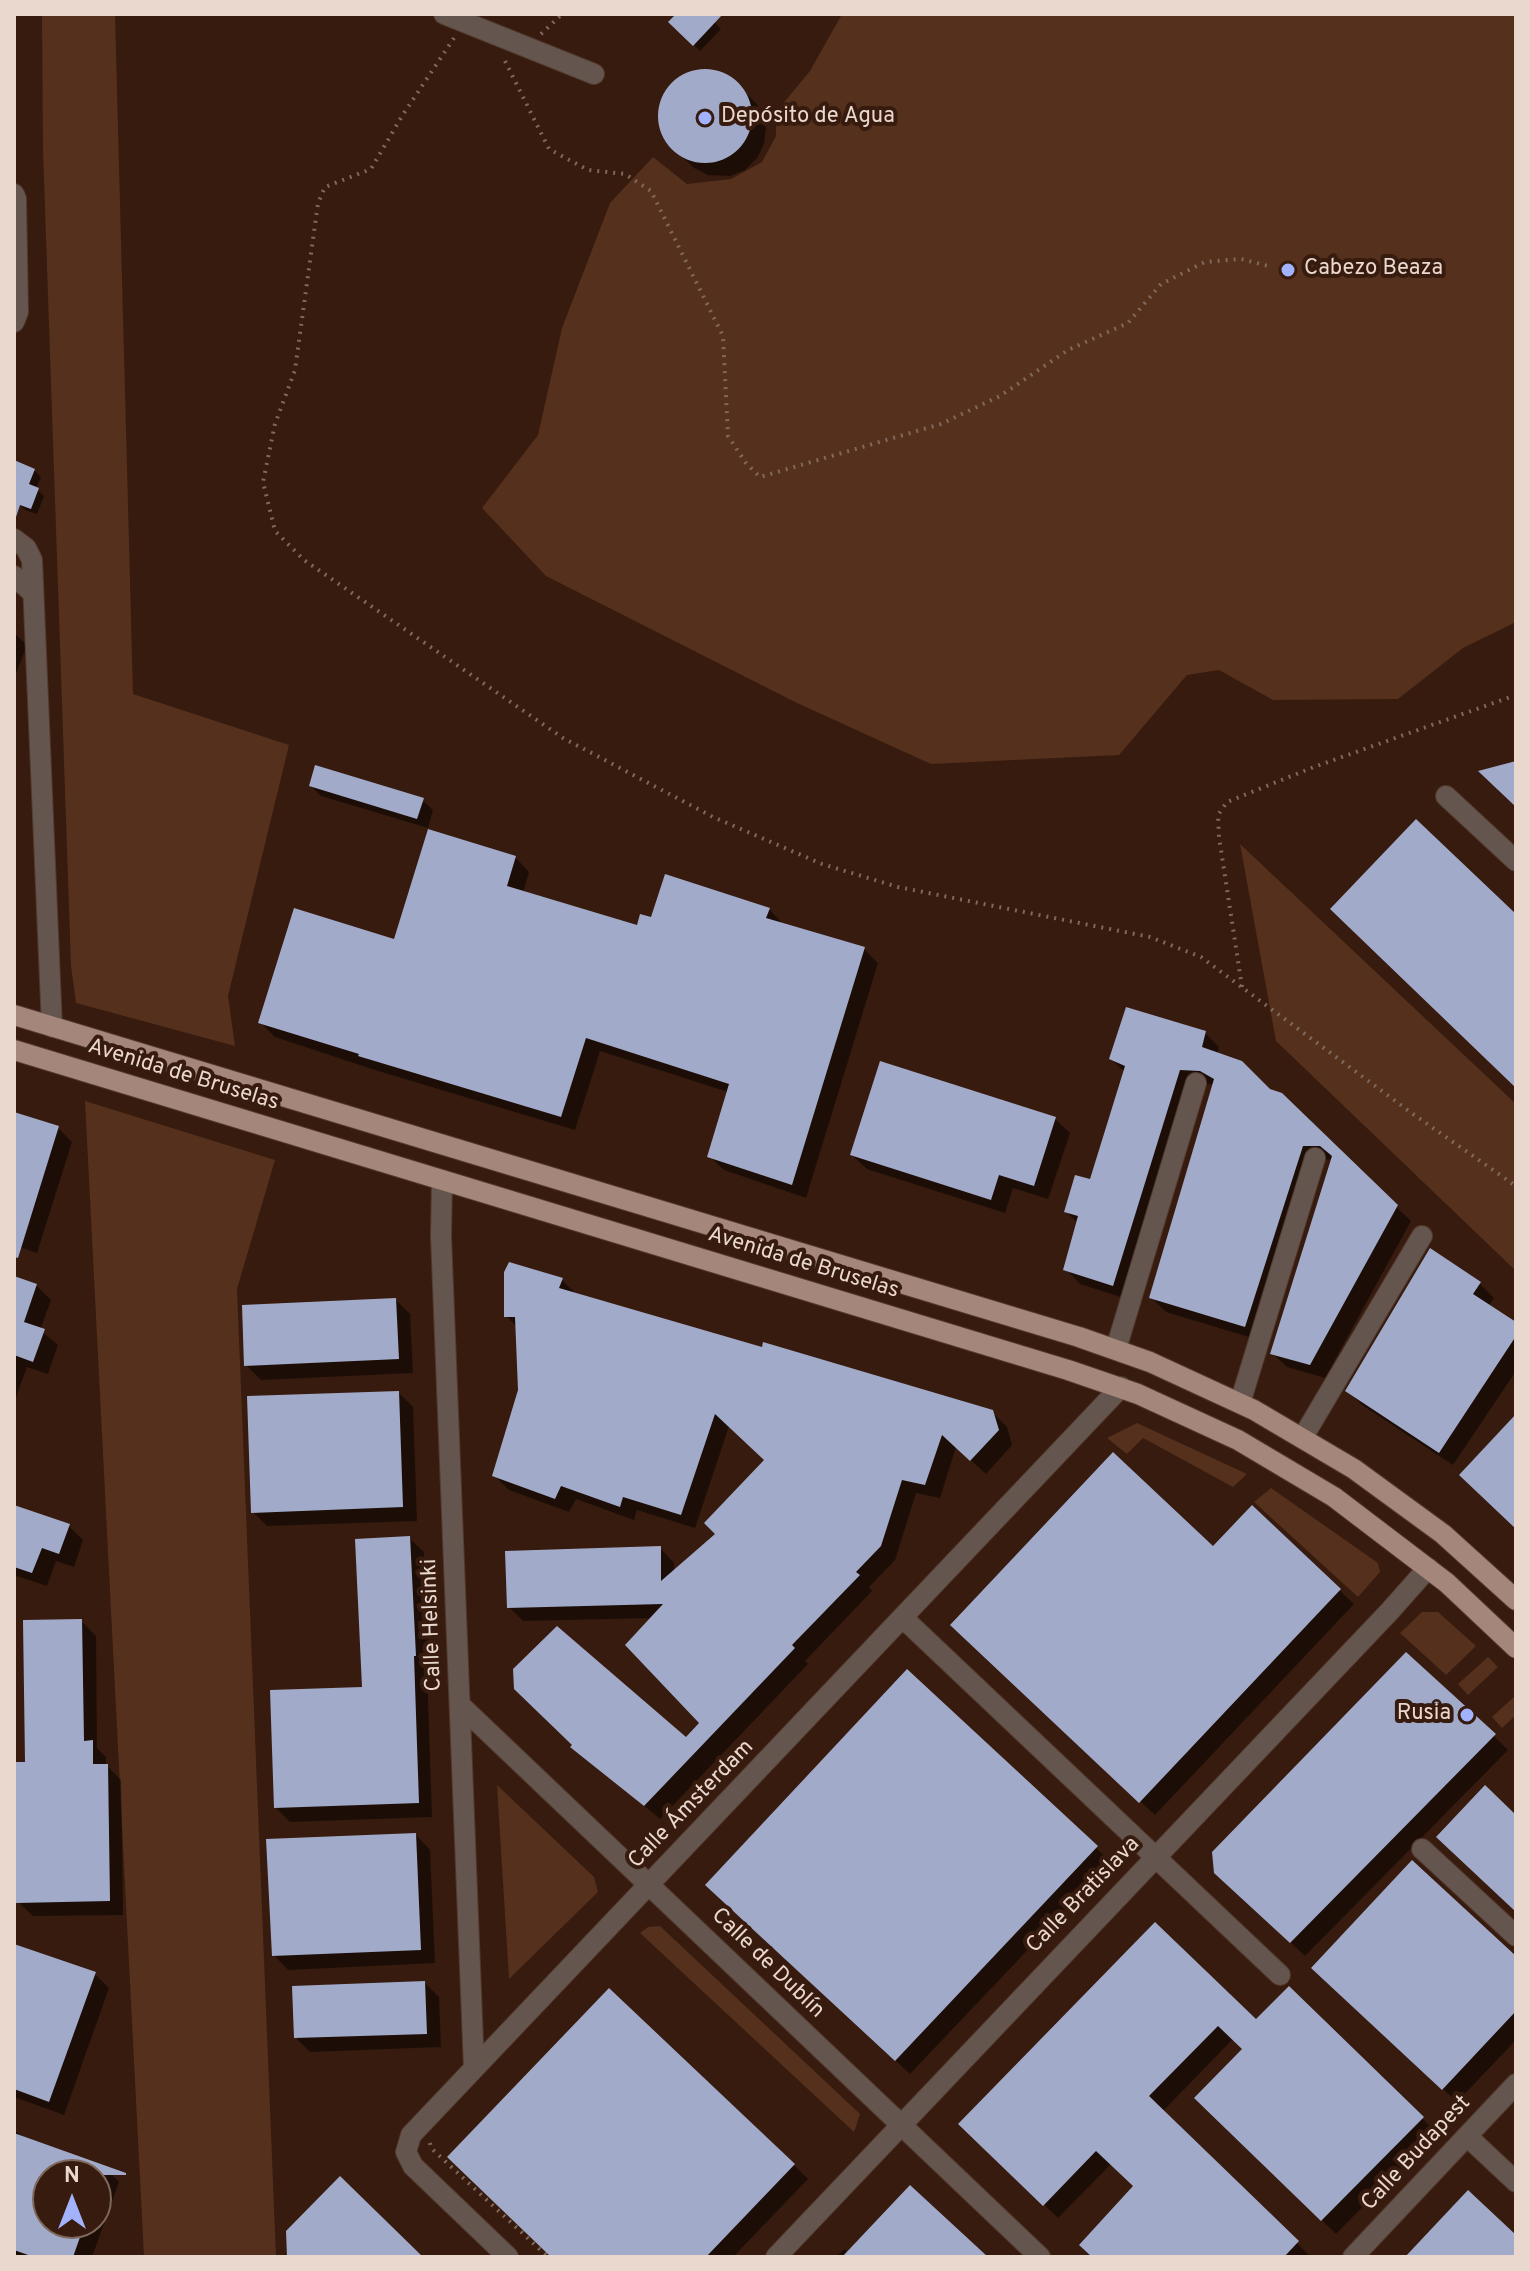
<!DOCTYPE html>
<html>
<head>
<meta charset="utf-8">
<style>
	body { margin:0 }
	#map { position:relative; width:1530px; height:2271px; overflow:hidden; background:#361b0e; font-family:Overpass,sans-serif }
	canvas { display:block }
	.frame { position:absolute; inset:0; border:16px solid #ead8cf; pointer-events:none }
	.north { position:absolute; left:32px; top:2159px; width:80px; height:80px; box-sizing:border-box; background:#361b0e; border:2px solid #7e675b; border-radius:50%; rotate:0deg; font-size:22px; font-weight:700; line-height:32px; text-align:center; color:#ead8cf }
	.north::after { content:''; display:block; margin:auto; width:28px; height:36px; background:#a3b2fd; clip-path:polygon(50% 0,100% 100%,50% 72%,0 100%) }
</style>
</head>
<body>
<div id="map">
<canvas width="1530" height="2271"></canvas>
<div class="frame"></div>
<div class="north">N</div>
</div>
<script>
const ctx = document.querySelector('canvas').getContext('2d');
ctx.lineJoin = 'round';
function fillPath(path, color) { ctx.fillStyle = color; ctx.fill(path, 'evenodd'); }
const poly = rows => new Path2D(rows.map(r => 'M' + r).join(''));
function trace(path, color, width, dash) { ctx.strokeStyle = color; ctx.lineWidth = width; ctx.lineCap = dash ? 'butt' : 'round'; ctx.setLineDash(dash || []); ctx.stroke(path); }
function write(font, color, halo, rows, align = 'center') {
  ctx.font = font + ' Overpass,sans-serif'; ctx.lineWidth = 8; ctx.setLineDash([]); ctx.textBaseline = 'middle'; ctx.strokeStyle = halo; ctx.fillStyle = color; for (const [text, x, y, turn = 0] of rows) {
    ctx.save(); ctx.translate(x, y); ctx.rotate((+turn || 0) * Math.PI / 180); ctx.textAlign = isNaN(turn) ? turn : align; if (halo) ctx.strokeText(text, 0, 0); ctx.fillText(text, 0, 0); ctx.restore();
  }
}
fillPath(poly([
	[42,14,115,14,133,694,289,745,228,996,235,1046,76,1003,71,966,43,150],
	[842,14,1516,14,1516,622,1463,648,1398,699,1273,700,1219,670,1187,675,1119,755,931,764,797,703,546,576,482,508,538,435,562,328,610,203,653,157,687,184,731,179,762,162,776,136,776,112,810,71],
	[1240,844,1516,1104,1516,1271,1276,1041],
	[85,1101,275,1160,237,1289,276,2257,144,2257],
	[1137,1423,1247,1474,1233,1487,1143,1438,1127,1454,1107,1438],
	[1271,1488,1378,1563,1380,1572,1358,1597,1254,1502],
	[1422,1612,1438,1612,1476,1646,1446,1675,1400,1633],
	[1488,1657,1498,1667,1468,1695,1458,1684],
	[1516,1695,1516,1715,1502,1728,1492,1717],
	[497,1785,594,1877,598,1892,509,1979],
	[660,1926,860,2114,854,2132,640,1933,648,1927]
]), '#55301d');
fillPath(poly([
	[679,14,706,14,721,29,700,51,671,22],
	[692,72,716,72,730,78,757,104,766,128,764,144,757,158,745,170,730,176,708,175,694,168,667,142,660,124,660,108,666,91,677,79],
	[14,462,34,470,41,477,36,489,44,496,37,514,25,510,18,503,22,495,14,493],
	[14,633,27,645,14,679],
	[311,786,422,800,433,810,428,828,321,796],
	[515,857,529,872,523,893,638,927,652,920,769,909,783,924,864,949,878,963,806,1198,724,1170,709,1156,728,1092,600,1051,575,1130,375,1070,275,1037,260,1022,395,942],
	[1205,1033,1219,1047,1217,1055,1269,1091,1281,1095,1411,1221,1325,1378,1287,1367,1272,1353,1333,1159,1317,1160,1259,1340,1166,1312,1151,1297,1215,1084,1194,1084,1127,1299,1080,1284,1066,1269,1078,1223,1066,1212,1091,1182,1125,1072,1111,1059],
	[14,1114,58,1128,72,1142,37,1253,14,1245],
	[1055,1119,1070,1133,1048,1199,1013,1188,1005,1213,867,1169,852,1155],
	[14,1278,36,1285,51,1300,40,1330,58,1345,48,1374,27,1367,14,1403],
	[562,1280,577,1295,992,1412,1007,1427,1012,1445,986,1474,956,1447,940,1498,916,1493,895,1560,869,1587,872,1591,805,1661,808,1664,660,1819,573,1747,686,1740,702,1723,653,1618,523,1621,509,1607,660,1548,674,1563,674,1572,718,1534,766,1461,729,1426,695,1528,637,1510,634,1520,576,1499,569,1512,509,1490,495,1476,520,1390,517,1327,506,1316],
	[1480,1284,1494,1298,1488,1307,1516,1325,1516,1371,1453,1465,1362,1405,1348,1391],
	[396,1300,410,1314,413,1373,261,1380,246,1365],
	[399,1393,413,1407,417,1521,267,1526,253,1512],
	[14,1507,69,1526,83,1540,74,1567,56,1561,47,1586,14,1575],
	[1252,1508,1354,1604,1155,1815,966,1639,1213,1549],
	[409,1538,424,1552,430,1670,427,1670,432,1817,290,1822,276,1808,364,1689],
	[81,1621,96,1636,97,1748,106,1757,106,1765,121,1780,123,1915,33,1916,18,1902,18,1895,14,1895,14,1764,27,1764],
	[907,1672,1111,1862,910,2074,721,1899],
	[1494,1736,1508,1750,1305,1956,1231,1887],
	[416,1835,430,1850,435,1963,288,1970,274,1955],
	[1155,1925,1256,2022,1289,1988,1436,2132,1336,2234,1197,2098,1244,2050,1233,2039,1162,2112,1311,2257,1093,2257,1136,2186,1112,2163,1058,2218,961,2124],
	[14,1946,95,1974,109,1988,64,2115,14,2097],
	[1516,1959,1516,2040,1457,2102,1328,1982],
	[425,1983,439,1997,441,2047,310,2052,296,2038],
	[14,2130,26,2139,105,2167,119,2182,92,2257,14,2257],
	[48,2175,96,2175,96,2223,48,2223],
	[794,2165,808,2179,733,2257,554,2257],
	[844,2249,849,2253,985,2257,836,2257]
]), '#0007');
fillPath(poly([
	[676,14,723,14,693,46,668,22],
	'658 116a47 47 0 1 1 94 0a47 47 0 1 1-94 0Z',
	[14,460,35,469,29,484,39,488,31,509,20,505,15,520],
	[1516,761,1516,807,1478,771],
	[315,765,424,798,417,819,309,786],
	[1416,819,1516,914,1516,1088,1330,909],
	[428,829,516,856,507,886,637,925,640,914,651,917,665,874,770,908,766,918,865,947,792,1185,707,1157,729,1084,586,1038,561,1117,358,1056,359,1054,258,1023,294,908,394,939],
	[1126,1007,1206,1031,1202,1047,1242,1061,1270,1089,1282,1093,1398,1205,1310,1365,1270,1354,1332,1156,1320,1146,1303,1146,1245,1327,1149,1298,1214,1079,1200,1071,1180,1070,1113,1286,1063,1270,1078,1216,1064,1212,1075,1175,1090,1179,1125,1066,1109,1059],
	[880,1061,1056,1117,1034,1186,999,1175,991,1200,850,1155],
	[14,1112,59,1126,18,1258,14,1257],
	[1430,1248,1481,1282,1473,1294,1516,1322,1516,1336,1439,1453,1345,1391],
	[509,1262,563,1278,559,1288,762,1347,763,1342,993,1410,999,1430,970,1461,942,1435,925,1485,902,1480,881,1546,856,1572,860,1575,792,1645,795,1648,644,1806,570,1747,572,1745,514,1689,513,1669,557,1626,686,1737,699,1723,625,1645,663,1604,507,1608,505,1551,661,1546,661,1581,715,1534,704,1523,764,1460,715,1414,681,1515,623,1497,620,1507,561,1486,555,1499,492,1476,518,1390,515,1317,504,1317,504,1272],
	[14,1276,37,1284,24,1322,45,1329,33,1362,14,1355],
	[396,1298,399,1359,244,1366,242,1305],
	[399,1391,403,1507,251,1513,247,1396],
	[1516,1414,1516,1529,1459,1475],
	[1113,1452,1213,1546,1252,1505,1341,1589,1139,1803,950,1625],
	[14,1505,70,1524,59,1554,42,1548,32,1573,14,1567],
	[410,1536,416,1656,414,1656,419,1803,274,1808,270,1690,362,1687,355,1539],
	[82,1619,84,1741,93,1740,93,1764,108,1764,110,1901,16,1903,16,1882,14,1882,14,1762,25,1762,23,1620],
	[1406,1652,1496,1734,1290,1943,1214,1873,1212,1852],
	[907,1669,1098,1846,895,2061,705,1885],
	[1485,1785,1516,1815,1516,1912,1436,1837],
	[416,1833,421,1950,272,1956,266,1839],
	[1412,1860,1516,1956,1516,2011,1442,2090,1311,1968],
	[1155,1922,1256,2019,1289,1986,1424,2117,1321,2221,1194,2098,1242,2049,1218,2026,1149,2096,1299,2241,1284,2257,1092,2257,1079,2245,1133,2186,1096,2151,1043,2206,958,2124],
	[14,1944,96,1972,49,2102,14,2089],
	[425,1981,427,2034,294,2038,292,1986],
	[609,1988,795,2164,706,2257,551,2257,447,2157],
	[14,2133,126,2173,126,2175,48,2175,48,2223,85,2223,73,2257,34,2257,14,2250],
	[340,2176,423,2257,287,2257,286,2231],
	[910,2185,988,2257,842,2257],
	[1468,2190,1516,2235,1516,2257,1405,2257]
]), '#a2aaca');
const minor = poly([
	[444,14,594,74],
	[14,194,16,199,18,312,14,322],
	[14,539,26,548,32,560,52,1027],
	[14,576,33,593],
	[1446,796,1516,861],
	[442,1180,441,1236,474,2068],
	[1116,1349,1196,1083],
	[1240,1403,1315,1158],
	[1303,1437,1422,1236],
	[903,1618,1280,1975],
	[461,1706,1040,2257],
	[1422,1849,1516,1936],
	[1467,2136,1516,2182],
	[508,2257,413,2166,406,2152,411,2135,1121,1387],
	[776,2257,1389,1612,1428,1568],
	[1353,2257,1516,2084]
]);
const major = poly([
	[14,1015,1079,1337,1150,1362,1254,1410,1354,1469,1443,1534,1516,1600],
	[14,1050,1068,1370,1138,1394,1238,1440,1334,1497,1447,1583,1516,1648]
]);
trace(minor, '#53392d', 22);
trace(major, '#53392d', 22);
trace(poly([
	[541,34,562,14],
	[454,38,402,116,371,169,325,187,318,203,295,370,275,424,263,482,275,531,304,560,563,738,713,817,822,864,898,887,1150,937,1201,957,1413,1114,1516,1186],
	[505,61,549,149,588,170,625,174,651,191,723,336,728,436,746,463,760,477,941,424,1000,396,1068,350,1128,323,1161,284,1205,262,1241,259,1272,267],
	[1242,987,1219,837,1218,815,1227,802,1314,767,1516,695],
	[430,2143,431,2148,548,2257]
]), '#80685d', 4, [2, 6]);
trace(minor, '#64564f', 20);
trace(major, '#a4877a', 20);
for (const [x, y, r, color] of [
	[705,118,8,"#a3b2fd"],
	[1288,270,8,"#a3b2fd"],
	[1467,1715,8,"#a3b2fd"]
]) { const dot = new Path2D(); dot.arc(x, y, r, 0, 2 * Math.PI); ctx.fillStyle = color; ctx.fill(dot); trace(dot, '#361b0e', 3); }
write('22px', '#ead8cf', '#361b0e', [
	["Depósito de Agua",721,118],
	["Cabezo Beaza",1304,270],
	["Rusia",1451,1715,"right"]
], 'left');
write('22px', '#ead8cf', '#361b0e', [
	["Avenida de Bruselas",183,1076,17],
	["Avenida de Bruselas",803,1264,17],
	["Calle Helsinki",433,1625,-92],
	["Calle Ámsterdam",692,1805,-46],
	["Calle Bratislava",1084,1896,-46],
	["Calle de Dublín",767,1964,44],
	["Calle Budapest",1417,2154,-47]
]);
</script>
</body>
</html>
